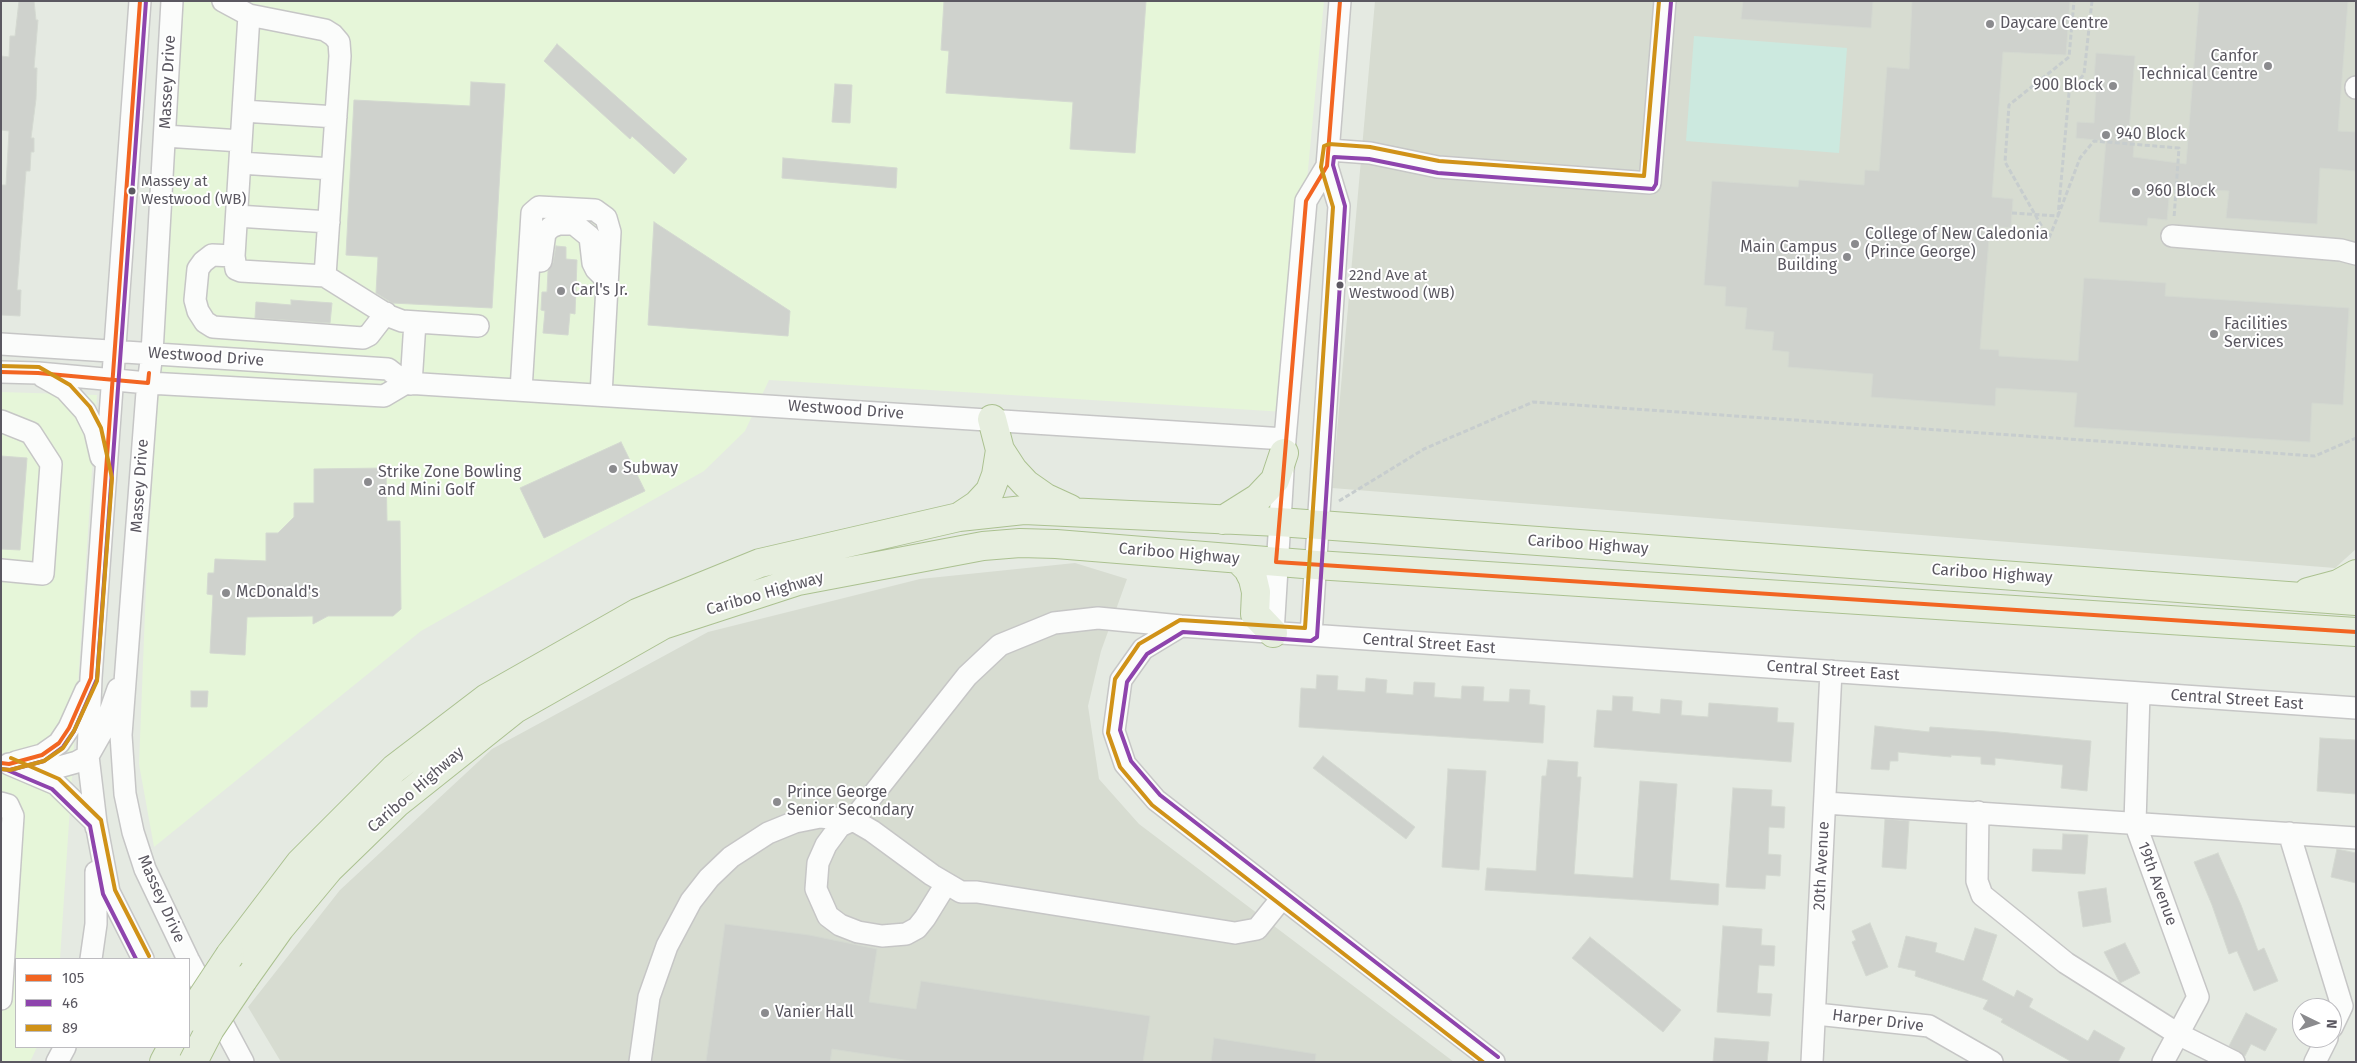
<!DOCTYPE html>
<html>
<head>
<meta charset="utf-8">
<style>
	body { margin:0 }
	#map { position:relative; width:2357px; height:1063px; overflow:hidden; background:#e5eae2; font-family:"Fira Sans",sans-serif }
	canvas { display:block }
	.frame { position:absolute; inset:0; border:2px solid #5b5861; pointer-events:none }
	.legend { position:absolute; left:15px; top:958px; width:175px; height:90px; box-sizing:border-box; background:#fff; border:1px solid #bdbcc0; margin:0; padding:6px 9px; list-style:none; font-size:15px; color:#5b5861 }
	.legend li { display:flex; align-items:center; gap:10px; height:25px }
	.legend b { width:25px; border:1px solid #bdbcc0 }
	.north { position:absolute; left:2292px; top:998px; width:50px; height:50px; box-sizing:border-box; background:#fff; border:1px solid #bdbcc0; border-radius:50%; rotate:94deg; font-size:14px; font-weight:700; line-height:20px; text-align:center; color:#5b5861 }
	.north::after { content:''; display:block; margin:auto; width:18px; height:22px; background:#8b8b8e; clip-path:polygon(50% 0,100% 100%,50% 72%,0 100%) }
</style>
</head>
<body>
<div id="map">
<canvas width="2357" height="1063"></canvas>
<div class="frame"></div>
<ul class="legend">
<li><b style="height:6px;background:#f26522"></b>105</li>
<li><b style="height:6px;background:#8e44ad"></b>46</li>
<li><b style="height:6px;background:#d09218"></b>89</li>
</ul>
<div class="north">N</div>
</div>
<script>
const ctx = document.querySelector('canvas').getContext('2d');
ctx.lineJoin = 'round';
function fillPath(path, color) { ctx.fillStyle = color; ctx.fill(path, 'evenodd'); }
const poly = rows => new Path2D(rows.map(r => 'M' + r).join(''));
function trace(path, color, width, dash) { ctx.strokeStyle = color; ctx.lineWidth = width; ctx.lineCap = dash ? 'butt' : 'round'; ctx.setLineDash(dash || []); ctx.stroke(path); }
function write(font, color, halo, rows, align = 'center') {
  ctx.font = font + ' "Fira Sans",sans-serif'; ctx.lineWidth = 4; ctx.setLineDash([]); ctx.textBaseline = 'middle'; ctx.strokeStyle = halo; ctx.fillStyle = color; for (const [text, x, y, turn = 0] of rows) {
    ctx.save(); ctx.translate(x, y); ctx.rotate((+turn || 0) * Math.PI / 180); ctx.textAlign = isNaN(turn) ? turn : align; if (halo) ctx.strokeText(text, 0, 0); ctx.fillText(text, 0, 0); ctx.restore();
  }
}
fillPath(poly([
	[184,1,1324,1,1285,412,769,380,745,431,704,471,421,631,154,847,139,764,147,562],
	[1,392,97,395,60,959,16,959,16,1047,37,1047,30,1062,1,1062]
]), '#e6f6d9');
fillPath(poly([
	[1375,1,2356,1,2356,549,2335,568,1332,488],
	[1075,563,1127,579,1101,651,1088,706,1099,779,1139,824,1454,1062,281,1062,248,1007,340,890,492,749,708,632,920,579]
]), '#d7dcd1');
fillPath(poly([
	[1694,36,1847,48,1839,153,1686,141]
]), '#cce9df');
const building = poly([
	[19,1,34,1,36,20,38,20,34,68,37,68,36,99,31,138,34,138,34,152,31,152,30,171,26,171,17,290,21,290,20,316,1,315,1,185,6,185,9,131,1,130,1,56,9,57,10,36,15,36,19,1],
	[944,1,1146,1,1135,153,1070,149,1073,102,946,93,949,51,941,50,944,1],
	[1743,1,1873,1,1871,28,1741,19,1743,1],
	[1912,1,2070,1,2066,55,2003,52,1992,197,2013,199,2012,213,2011,228,1990,226,1980,349,1999,350,1999,356,2078,361,2084,278,2166,283,2165,296,2349,308,2343,405,2312,403,2310,442,2074,427,2077,393,1996,388,1995,406,1871,397,1873,374,1788,367,1789,352,1772,350,1774,332,1745,329,1747,308,1725,306,1726,287,1704,285,1712,181,1798,187,1799,180,1864,185,1865,170,1879,171,1887,67,1909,69,1912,1],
	[2199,1,2348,1,2338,131,2356,132,2356,171,2320,168,2317,224,2226,218,2229,191,2170,187,2167,220,2148,218,2147,226,2099,222,2106,141,2076,138,2077,122,2094,123,2096,91,2093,91,2096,53,2135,56,2129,131,2135,132,2133,157,2186,164,2199,1],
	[557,44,687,159,674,174,632,136,630,139,544,61,557,44],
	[471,82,505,84,492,308,392,303,376,293,378,257,346,255,354,100,470,106,471,82],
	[835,84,852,85,850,123,832,122,835,84],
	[783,158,897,168,896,188,782,178,783,158],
	[654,222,790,311,788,336,648,325,654,222],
	[556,246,566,247,566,259,577,260,575,314,570,313,568,335,543,333,545,311,541,310,542,292,547,292,548,271,553,263,556,246],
	[291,300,332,303,330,323,255,318,256,302,291,305,291,300],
	[621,442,645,491,544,538,520,488,621,442],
	[1,456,27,458,20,550,1,549,1,456],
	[386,468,387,521,400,521,401,609,393,616,328,616,313,624,313,616,247,617,245,655,210,653,213,595,207,594,208,573,214,573,215,559,266,561,266,533,278,533,294,517,294,503,314,503,314,469,386,468],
	[1317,675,1338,676,1337,690,1365,692,1366,678,1387,680,1386,693,1413,695,1414,682,1435,683,1434,697,1461,699,1462,686,1484,687,1483,701,1509,702,1510,689,1530,690,1529,704,1545,706,1543,743,1299,727,1301,688,1316,689,1317,675],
	[191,691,208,691,207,707,191,707,191,691],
	[1613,696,1633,697,1632,711,1660,714,1661,699,1682,701,1681,715,1708,717,1709,703,1778,708,1777,722,1794,723,1791,762,1594,747,1597,710,1612,711,1613,696],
	[1875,726,1929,732,1930,727,1999,732,2091,741,2087,791,2061,788,2063,765,1995,758,1995,765,1981,764,1981,757,1951,755,1951,757,1898,752,1898,761,1890,761,1889,770,1871,769,1875,726],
	[2320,738,2356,740,2356,794,2317,791,2320,738],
	[1323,756,1415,827,1406,839,1313,768,1323,756],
	[1548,760,1578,762,1577,777,1581,777,1574,874,1633,878,1640,781,1677,784,1670,880,1719,884,1718,905,1485,890,1487,868,1536,871,1542,776,1546,776,1548,760],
	[1448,769,1486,771,1479,870,1442,867,1448,769],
	[1733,788,1772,790,1771,806,1785,807,1784,828,1769,827,1768,854,1781,855,1780,876,1766,875,1765,889,1726,887,1733,788],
	[1885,819,1909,821,1906,869,1882,867,1885,819],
	[2063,834,2088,835,2085,874,2032,871,2033,849,2062,850,2063,834],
	[2337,849,2356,853,2356,883,2331,877,2337,849],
	[2218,853,2241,905,2258,951,2264,948,2278,981,2254,991,2237,951,2229,954,2212,905,2194,862,2218,853],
	[2106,888,2111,922,2083,927,2078,892,2106,888],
	[1870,923,1888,967,1866,976,1852,942,1856,940,1852,931,1870,923],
	[725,924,809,935,877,949,869,1002,916,1009,921,981,1150,1016,1143,1062,917,1062,832,1049,830,1062,706,1062,725,924],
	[1723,926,1762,929,1761,945,1775,946,1774,966,1759,965,1757,993,1772,994,1770,1016,1717,1012,1723,926],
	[1975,928,1997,935,1982,980,2014,997,2017,990,2033,999,2029,1007,2088,1041,2094,1030,2125,1048,2118,1062,2072,1062,2001,1022,2003,1019,1983,1009,1988,1000,1915,976,1916,971,1898,967,1906,936,1937,943,1935,952,1964,961,1975,928],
	[1590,937,1681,1010,1663,1032,1572,958,1590,937],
	[2125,943,2140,973,2120,983,2104,952,2125,943],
	[2246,1013,2277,1029,2265,1051,2251,1044,2245,1056,2229,1046,2246,1013],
	[1214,1038,1316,1054,1315,1062,1211,1062,1214,1038],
	[1715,1038,1769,1042,1767,1062,1713,1062,1715,1038]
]);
fillPath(building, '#cfd2cd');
trace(building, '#d4d9d1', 1);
const minor = poly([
	[140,1,91,678,88,756,96,823,109,892,143,959],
	[172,1,152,353,147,392,121,735,125,794,133,832,145,869,188,959],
	[223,1,249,15,325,30,333,35,339,42,340,56,325,276],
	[249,15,234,256,236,269,241,271,325,276,389,316,402,321,478,326],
	[2356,87,2356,88],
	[243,111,336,117],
	[165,136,241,141],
	[1329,150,1370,153,1438,167,1650,183,1665,1],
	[240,163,332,169],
	[237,216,329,222],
	[2172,236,2341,250,2356,254],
	[234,256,212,255,203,262,198,269,195,300,198,311,205,322,213,327,363,338,369,335,386,313],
	[541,261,545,233,551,227,559,224,574,224,590,237,593,263,596,269,607,280],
	[1,344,388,369,406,383],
	[1,372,38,373,148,383,384,396,406,383,1285,439],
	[42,376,65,389,85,411,95,431,101,457],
	[411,384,415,322],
	[521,390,532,213,539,207,595,210,606,218,610,232,601,395],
	[1,421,31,433,51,464,43,574,1,570],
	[1181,626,1143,649,1121,680,1114,731,1125,764,1156,800,1494,1062],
	[1273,633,1285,439,1306,201,1327,166],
	[1311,635,1339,206,1327,166,1340,1],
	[2139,693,2135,823,2198,997,2163,1062],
	[16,762,42,755,59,743,69,728,86,690],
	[9,764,56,784,96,823,96,827],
	[27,767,41,770,59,767,77,762,88,756,105,726,118,689],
	[1,803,8,805,13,816,1,999],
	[1825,803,2356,838],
	[1978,812,1977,881,1982,895,2066,963,2178,1034,2234,1062],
	[2289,833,2342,1006,2332,1027],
	[946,884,925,918,917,928,906,934,882,936,858,932,840,925,828,916,816,889,818,863,826,845,840,826,853,820,967,676,1000,645,1054,623,1098,618,1181,626,2356,708],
	[91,959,96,924,96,872],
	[189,961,243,1062],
	[1816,1014,1929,1026,1992,1062],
	[57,1062,65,1047],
	[640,1062,649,997,667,946,691,901,709,878,731,857,768,833,795,822,820,817,853,820,872,831,932,875,961,892,977,892,1235,933,1257,929,1282,898],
	[1812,1062,1831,671],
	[2315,1062,2327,1038]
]);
const highway = poly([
	[992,419,1000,450,1013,470,1026,484,1046,498,1070,509],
	[959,517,977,505,990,491,996,475,1000,450],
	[1223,520,1258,498,1275,480,1284,453],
	[1238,559,1248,569,1253,579,1256,592,1255,614,1273,633],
	[2308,592,2338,584,2356,574],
	[230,955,300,863,394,769,487,698,637,613,760,563,959,517,1024,510,1279,522,2356,601],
	[243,980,280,928,329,869,397,803,515,709,663,625,798,581,983,546,1020,543,1056,544,1316,565,2356,632],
	[164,1062,172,1047]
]);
trace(minor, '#c6c6c6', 24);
trace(highway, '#abc190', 30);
trace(poly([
	[2058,216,2080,158,2094,141,2179,148,2174,218],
	[2049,238,2058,216,2069,93,2084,74,2092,1],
	[2049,239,2005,162,2009,105,2069,57,2074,1],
	[1339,501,1424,449,1533,402,2315,456,2356,438]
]), '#c7cdce', 3, [5, 2.5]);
trace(minor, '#fbfcfb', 21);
trace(highway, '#e6eede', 28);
const highwayBridge = poly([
	[189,1017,230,955],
	[193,1062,210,1029,243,980]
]);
trace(highwayBridge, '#abc190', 30, []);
trace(poly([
	[2012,213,2058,216]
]), '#c7cdce', 3, [5, 2.5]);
trace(highwayBridge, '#e6eede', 28);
trace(poly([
	[1340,1,1327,166,1306,201,1276,562,2356,632],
	[1,372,38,373,148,383,149,373],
	[1,763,9,764,42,755,59,743,69,728,91,678,140,1]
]), '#f26522', 4);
trace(poly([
	[1,769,10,770,44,761,63,747,74,731,97,679,146,1],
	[7,770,52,789,90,826,103,894,136,959],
	[1498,1057,1160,795,1131,761,1120,730,1127,682,1147,654,1183,632,1311,641,1317,637,1345,206,1333,165,1334,157,1369,159,1438,173,1653,189,1656,184,1671,2]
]), '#8e44ad', 4);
trace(poly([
	[1,366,39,367,70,385,90,407,101,428,112,478,97,681,74,731,63,748,44,761,10,770,1,769],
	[11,758,59,779,101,820,115,890,149,956],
	[1483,1062,1152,805,1120,767,1108,733,1115,679,1139,644,1180,620,1305,628,1333,207,1321,167,1324,146,1329,144,1370,147,1439,161,1644,176,1659,1]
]), '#d09218', 4);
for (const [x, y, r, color] of [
	[1990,24,5,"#8b8b8e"],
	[2268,66,5,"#8b8b8e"],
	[2113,86,5,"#8b8b8e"],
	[2106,135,5,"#8b8b8e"],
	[132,191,4.5,"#5b5861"],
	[2136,192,5,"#8b8b8e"],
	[1855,244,5,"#8b8b8e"],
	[1847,257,5,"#8b8b8e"],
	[1340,285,4.5,"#5b5861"],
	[561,291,5,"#8b8b8e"],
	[2214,334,5,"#8b8b8e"],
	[613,469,5,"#8b8b8e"],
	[368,482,5,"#8b8b8e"],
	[226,593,5,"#8b8b8e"],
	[777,802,5,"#8b8b8e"],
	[765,1013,5,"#8b8b8e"]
]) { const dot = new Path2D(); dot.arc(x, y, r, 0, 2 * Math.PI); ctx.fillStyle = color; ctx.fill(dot); trace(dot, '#fff', 2); }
write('15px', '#5b5861', '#fff', [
	["Massey at",141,182],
	["Westwood (WB)",141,200],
	["22nd Ave at",1349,276],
	["Westwood (WB)",1349,294]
], 'left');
write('16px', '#5b5861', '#fff', [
	["Daycare Centre",2000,24],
	["Canfor",2258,57,"right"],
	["Technical Centre",2258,75,"right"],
	["900 Block",2103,86,"right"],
	["940 Block",2116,135],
	["960 Block",2146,192],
	["College of New Caledonia",1865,235],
	["(Prince George)",1865,253],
	["Main Campus",1837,248,"right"],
	["Building",1837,266,"right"],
	["Carl's Jr.",571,291],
	["Facilities",2224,325],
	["Services",2224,343],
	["Subway",623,469],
	["Strike Zone Bowling",378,473],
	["and Mini Golf",378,491],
	["McDonald's",236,593],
	["Prince George",787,793],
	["Senior Secondary",787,811],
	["Vanier Hall",775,1013]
], 'left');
write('16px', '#5b5861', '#fff', [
	["Massey Drive",168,82,-87],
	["Westwood Drive",206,357,4],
	["Westwood Drive",846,410,4],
	["Massey Drive",140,486,-86],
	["Cariboo Highway",1588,545,4],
	["Cariboo Highway",1179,554,5],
	["Cariboo Highway",1992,574,4],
	["Cariboo Highway",765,594,-16],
	["Central Street East",1429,644,4],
	["Central Street East",1833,671,4],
	["Central Street East",2237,700,4],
	["Cariboo Highway",416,790,-41],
	["20th Avenue",1822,866,-87],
	["19th Avenue",2157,884,70],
	["Massey Drive",161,899,66],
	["Harper Drive",1878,1021,7]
]);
</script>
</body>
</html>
